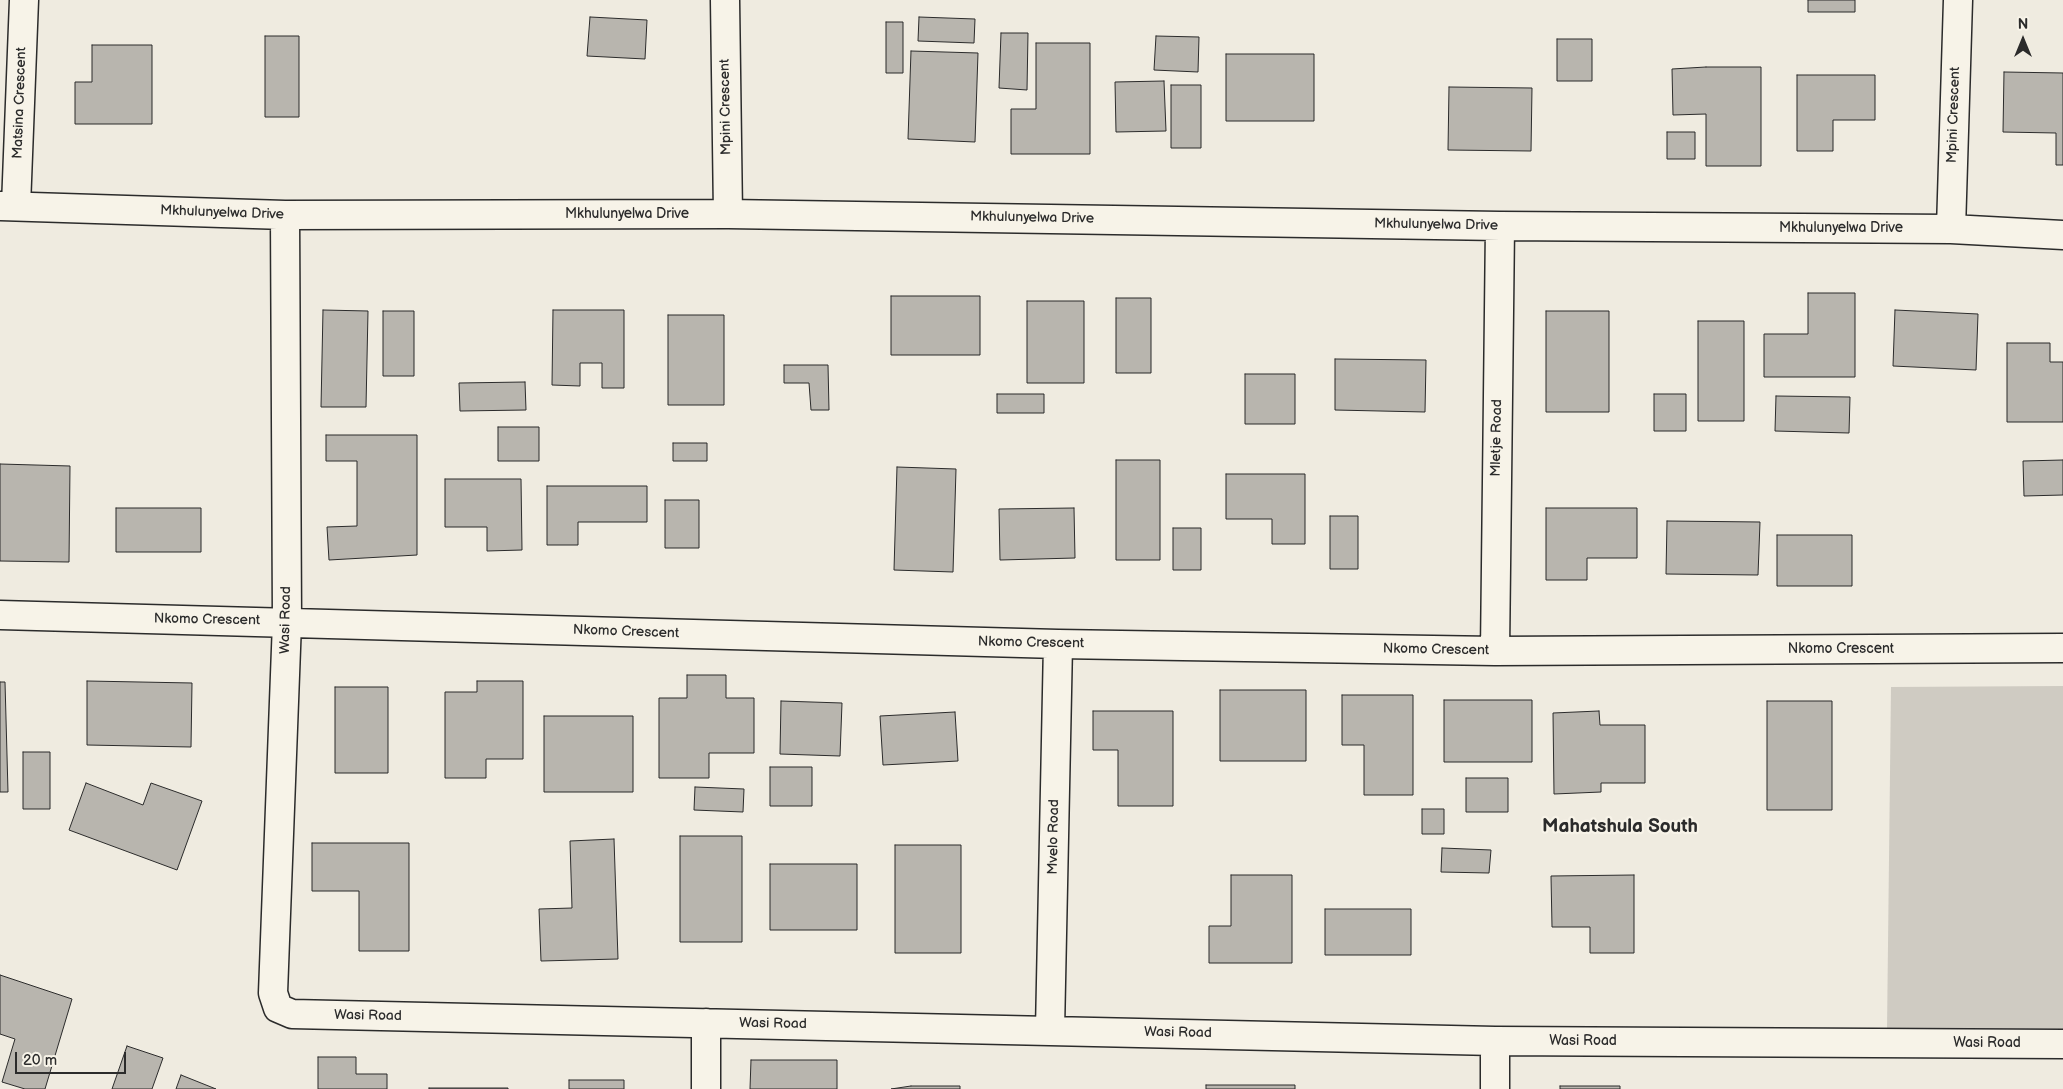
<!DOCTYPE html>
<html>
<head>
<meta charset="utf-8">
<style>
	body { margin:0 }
	#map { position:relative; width:2063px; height:1089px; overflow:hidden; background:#efebe0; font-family:"Balsamiq Sans",sans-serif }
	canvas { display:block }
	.north { position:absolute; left:1998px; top:15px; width:50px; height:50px; -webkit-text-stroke:4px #f7f3e8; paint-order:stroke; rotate:0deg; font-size:14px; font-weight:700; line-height:20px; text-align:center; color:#2b2b2b }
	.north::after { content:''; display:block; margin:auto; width:18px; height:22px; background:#2b2b2b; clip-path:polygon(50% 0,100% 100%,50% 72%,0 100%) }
	.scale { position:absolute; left:15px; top:1052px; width:111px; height:22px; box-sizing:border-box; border:2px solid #2b2b2b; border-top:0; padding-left:6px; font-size:15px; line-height:18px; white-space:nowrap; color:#2b2b2b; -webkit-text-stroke:4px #f7f3e8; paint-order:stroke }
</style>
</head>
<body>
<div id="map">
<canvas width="2063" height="1089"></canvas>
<div class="north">N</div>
<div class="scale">20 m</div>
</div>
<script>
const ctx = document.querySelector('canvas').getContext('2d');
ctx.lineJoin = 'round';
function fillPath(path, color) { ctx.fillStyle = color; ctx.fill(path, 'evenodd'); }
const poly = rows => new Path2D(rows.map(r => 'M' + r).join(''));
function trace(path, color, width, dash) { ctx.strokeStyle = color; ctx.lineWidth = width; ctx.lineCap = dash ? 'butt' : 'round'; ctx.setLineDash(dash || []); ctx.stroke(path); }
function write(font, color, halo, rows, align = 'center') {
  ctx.font = font + ' "Balsamiq Sans",sans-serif'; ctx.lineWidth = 4.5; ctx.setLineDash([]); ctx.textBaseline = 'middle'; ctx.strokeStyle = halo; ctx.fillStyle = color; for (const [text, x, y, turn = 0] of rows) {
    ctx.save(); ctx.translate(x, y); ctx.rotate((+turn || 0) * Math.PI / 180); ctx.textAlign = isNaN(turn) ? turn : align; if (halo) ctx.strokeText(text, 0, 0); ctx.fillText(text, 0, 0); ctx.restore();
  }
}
fillPath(poly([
	[2063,686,2063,1030,1887,1030,1891,687]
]), '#cfcbc2');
const building = poly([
	[1808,0,1855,0,1855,12,1808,12,1808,0],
	[590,17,647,20,645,59,587,56,590,17],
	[919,17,975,19,974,43,918,41,919,17],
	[886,22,903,22,903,73,886,73,886,22],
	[1001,33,1028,33,1027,90,999,88,1001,33],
	[265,36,299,36,299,117,265,117,265,36],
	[1156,36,1199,37,1198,72,1154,70,1156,36],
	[1557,39,1592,39,1592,81,1557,81,1557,39],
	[1036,43,1090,43,1090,154,1011,154,1011,109,1036,109,1036,43],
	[92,45,152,45,152,124,75,124,75,82,92,82,92,45],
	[911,51,978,53,975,142,908,139,911,51],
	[1226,54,1314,54,1314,121,1226,121,1226,54],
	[1706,67,1761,67,1761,166,1706,166,1706,114,1673,115,1672,69,1706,67],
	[2004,72,2063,73,2063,165,2056,165,2056,133,2003,132,2004,72],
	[1797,75,1875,75,1875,120,1833,120,1833,151,1797,151,1797,75],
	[1164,81,1166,131,1116,132,1115,82,1164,81],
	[1171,85,1201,85,1201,148,1171,148,1171,85],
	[1449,87,1532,88,1531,151,1448,150,1449,87],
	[1667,132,1695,132,1695,159,1667,159,1667,132],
	[1808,293,1855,293,1855,377,1764,377,1764,334,1808,334,1808,293],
	[891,296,980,296,980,355,891,355,891,296],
	[1116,298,1151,298,1151,373,1116,373,1116,298],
	[1027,301,1084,301,1084,383,1027,383,1027,301],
	[323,310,368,311,366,407,321,407,323,310],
	[553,310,624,310,624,388,602,388,602,363,580,363,580,386,552,385,553,310],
	[1895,310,1978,314,1976,370,1893,366,1895,310],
	[383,311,414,311,414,376,383,376,383,311],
	[1546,311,1609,311,1609,412,1546,412,1546,311],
	[668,315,724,315,724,405,668,405,668,315],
	[1698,321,1744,321,1744,421,1698,421,1698,321],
	[2007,343,2050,343,2050,362,2063,362,2063,422,2007,422,2007,343],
	[1335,359,1426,360,1425,412,1335,410,1335,359],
	[784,365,828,365,829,410,811,410,809,383,784,383,784,365],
	[1245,374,1295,374,1295,424,1245,424,1245,374],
	[525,382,526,410,460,411,459,383,525,382],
	[997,394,1044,394,1044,413,997,413,997,394],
	[1654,394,1686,394,1686,431,1654,431,1654,394],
	[1776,396,1850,397,1849,433,1775,431,1776,396],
	[498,427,539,427,539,461,498,461,498,427],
	[326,435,417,435,417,555,329,560,327,527,357,526,357,461,326,461,326,435],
	[673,443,707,443,707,461,673,461,673,443],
	[1116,460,1160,460,1160,560,1116,560,1116,460],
	[2063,460,2063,495,2024,496,2023,461,2063,460],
	[0,464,70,466,69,562,0,561,0,464],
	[897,467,956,469,953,572,894,570,897,467],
	[1226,474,1305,474,1305,544,1272,544,1272,519,1226,519,1226,474],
	[445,479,521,479,522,550,487,551,487,527,445,527,445,479],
	[547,486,647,486,647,522,578,522,578,545,547,545,547,486],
	[665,500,699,500,699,548,665,548,665,500],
	[116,508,201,508,201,552,116,552,116,508],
	[1074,508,1075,558,1000,560,999,509,1074,508],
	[1546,508,1637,508,1637,558,1587,558,1587,580,1546,580,1546,508],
	[1330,516,1358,516,1358,569,1330,569,1330,516],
	[1667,521,1760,522,1758,575,1666,574,1667,521],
	[1173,528,1201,528,1201,570,1173,570,1173,528],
	[1777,535,1852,535,1852,586,1777,586,1777,535],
	[687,675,726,675,726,698,754,698,754,753,709,753,709,778,659,778,659,698,687,698,687,675],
	[87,681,192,683,191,747,87,745,87,681],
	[477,681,523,681,523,759,486,759,486,778,445,778,445,692,477,692,477,681],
	[0,682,5,682,8,792,0,792,0,682],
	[335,687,388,687,388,773,335,773,335,687],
	[1220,690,1306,690,1306,761,1220,761,1220,690],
	[1342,695,1413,695,1413,795,1364,795,1364,745,1342,745,1342,695],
	[1444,700,1532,700,1532,762,1444,762,1444,700],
	[781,701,842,703,840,756,780,754,781,701],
	[1767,701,1832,701,1832,810,1767,810,1767,701],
	[1093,711,1173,711,1173,806,1118,806,1118,750,1093,750,1093,711],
	[1599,711,1600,725,1645,725,1645,783,1601,783,1601,792,1554,794,1553,713,1599,711],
	[955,712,958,761,883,765,880,716,955,712],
	[544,716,633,716,633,792,544,792,544,716],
	[23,752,50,752,50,809,23,809,23,752],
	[770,767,812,767,812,806,770,806,770,767],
	[1466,778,1508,778,1508,812,1466,812,1466,778],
	[86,783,143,805,151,783,202,801,177,870,69,830,86,783],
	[695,787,744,789,743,812,694,810,695,787],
	[1422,809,1444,809,1444,834,1422,834,1422,809],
	[680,836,742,836,742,942,680,942,680,836],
	[614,839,618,959,541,961,539,909,572,908,570,841,614,839],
	[312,843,409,843,409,951,359,951,359,891,312,891,312,843],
	[895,845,961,845,961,953,895,953,895,845],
	[1442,848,1491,850,1489,873,1441,872,1442,848],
	[770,864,857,864,857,930,770,930,770,864],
	[1231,875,1292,875,1292,963,1209,963,1209,926,1231,926,1231,875],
	[1634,875,1634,953,1590,953,1590,927,1552,927,1551,876,1634,875],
	[1325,909,1411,909,1411,955,1325,955,1325,909],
	[0,975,72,999,45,1089,25,1089,2,1082,15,1039,0,1034,0,975],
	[127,1046,163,1058,152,1089,112,1089,127,1046],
	[318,1057,356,1057,356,1074,387,1074,387,1089,318,1089,318,1057],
	[751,1060,837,1060,837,1089,750,1089,751,1060],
	[181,1075,216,1089,176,1089,181,1075],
	[569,1080,624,1080,624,1089,569,1089,569,1080],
	[1206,1085,1295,1085,1295,1089,1206,1089,1206,1085],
	[911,1086,960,1086,960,1089,891,1089,911,1086],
	[1560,1086,1620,1086,1620,1089,1560,1089,1560,1086],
	[429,1088,508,1088,508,1089,429,1089,429,1088]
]);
fillPath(building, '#b8b5ae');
trace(building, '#2b2b2b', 1);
const street = poly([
	[725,0,728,214],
	[0,206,285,215,728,214,1500,226,1951,229,2063,235],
	[16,206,24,0],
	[285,215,287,622,273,993,278,1008,292,1014,1495,1041,2063,1044],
	[1951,229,1958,0],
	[0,615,1058,644,1495,651,2063,648],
	[1495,651,1500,226],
	[1050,1030,1058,644],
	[706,1089,706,1023],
	[1495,1089,1495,1041]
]);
trace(street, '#2b2b2b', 31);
trace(street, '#f7f3e8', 28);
write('14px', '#2b2b2b', '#f7f3e8', [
	["Matsina Crescent",20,103,-88],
	["Mpini Crescent",726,107,-91],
	["Mpini Crescent",1954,115,-88],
	["Mkhulunyelwa Drive",222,213,2],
	["Mkhulunyelwa Drive",627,214],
	["Mkhulunyelwa Drive",1032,218,1],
	["Mkhulunyelwa Drive",1436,225,1],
	["Mkhulunyelwa Drive",1841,228],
	["Mletje Road",1497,438,-89],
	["Nkomo Crescent",207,620,1],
	["Wasi Road",286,620,-89],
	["Nkomo Crescent",626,632,2],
	["Nkomo Crescent",1031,643,1],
	["Nkomo Crescent",1841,649],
	["Nkomo Crescent",1436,650,1],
	["Mvelo Road",1054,837,-89],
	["Wasi Road",368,1016,1],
	["Wasi Road",773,1024,1],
	["Wasi Road",1178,1033,1],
	["Wasi Road",1583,1041],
	["Wasi Road",1987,1043]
]);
write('bold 19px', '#2b2b2b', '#f7f3e8', [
	["Mahatshula South",1620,827]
]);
</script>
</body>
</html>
